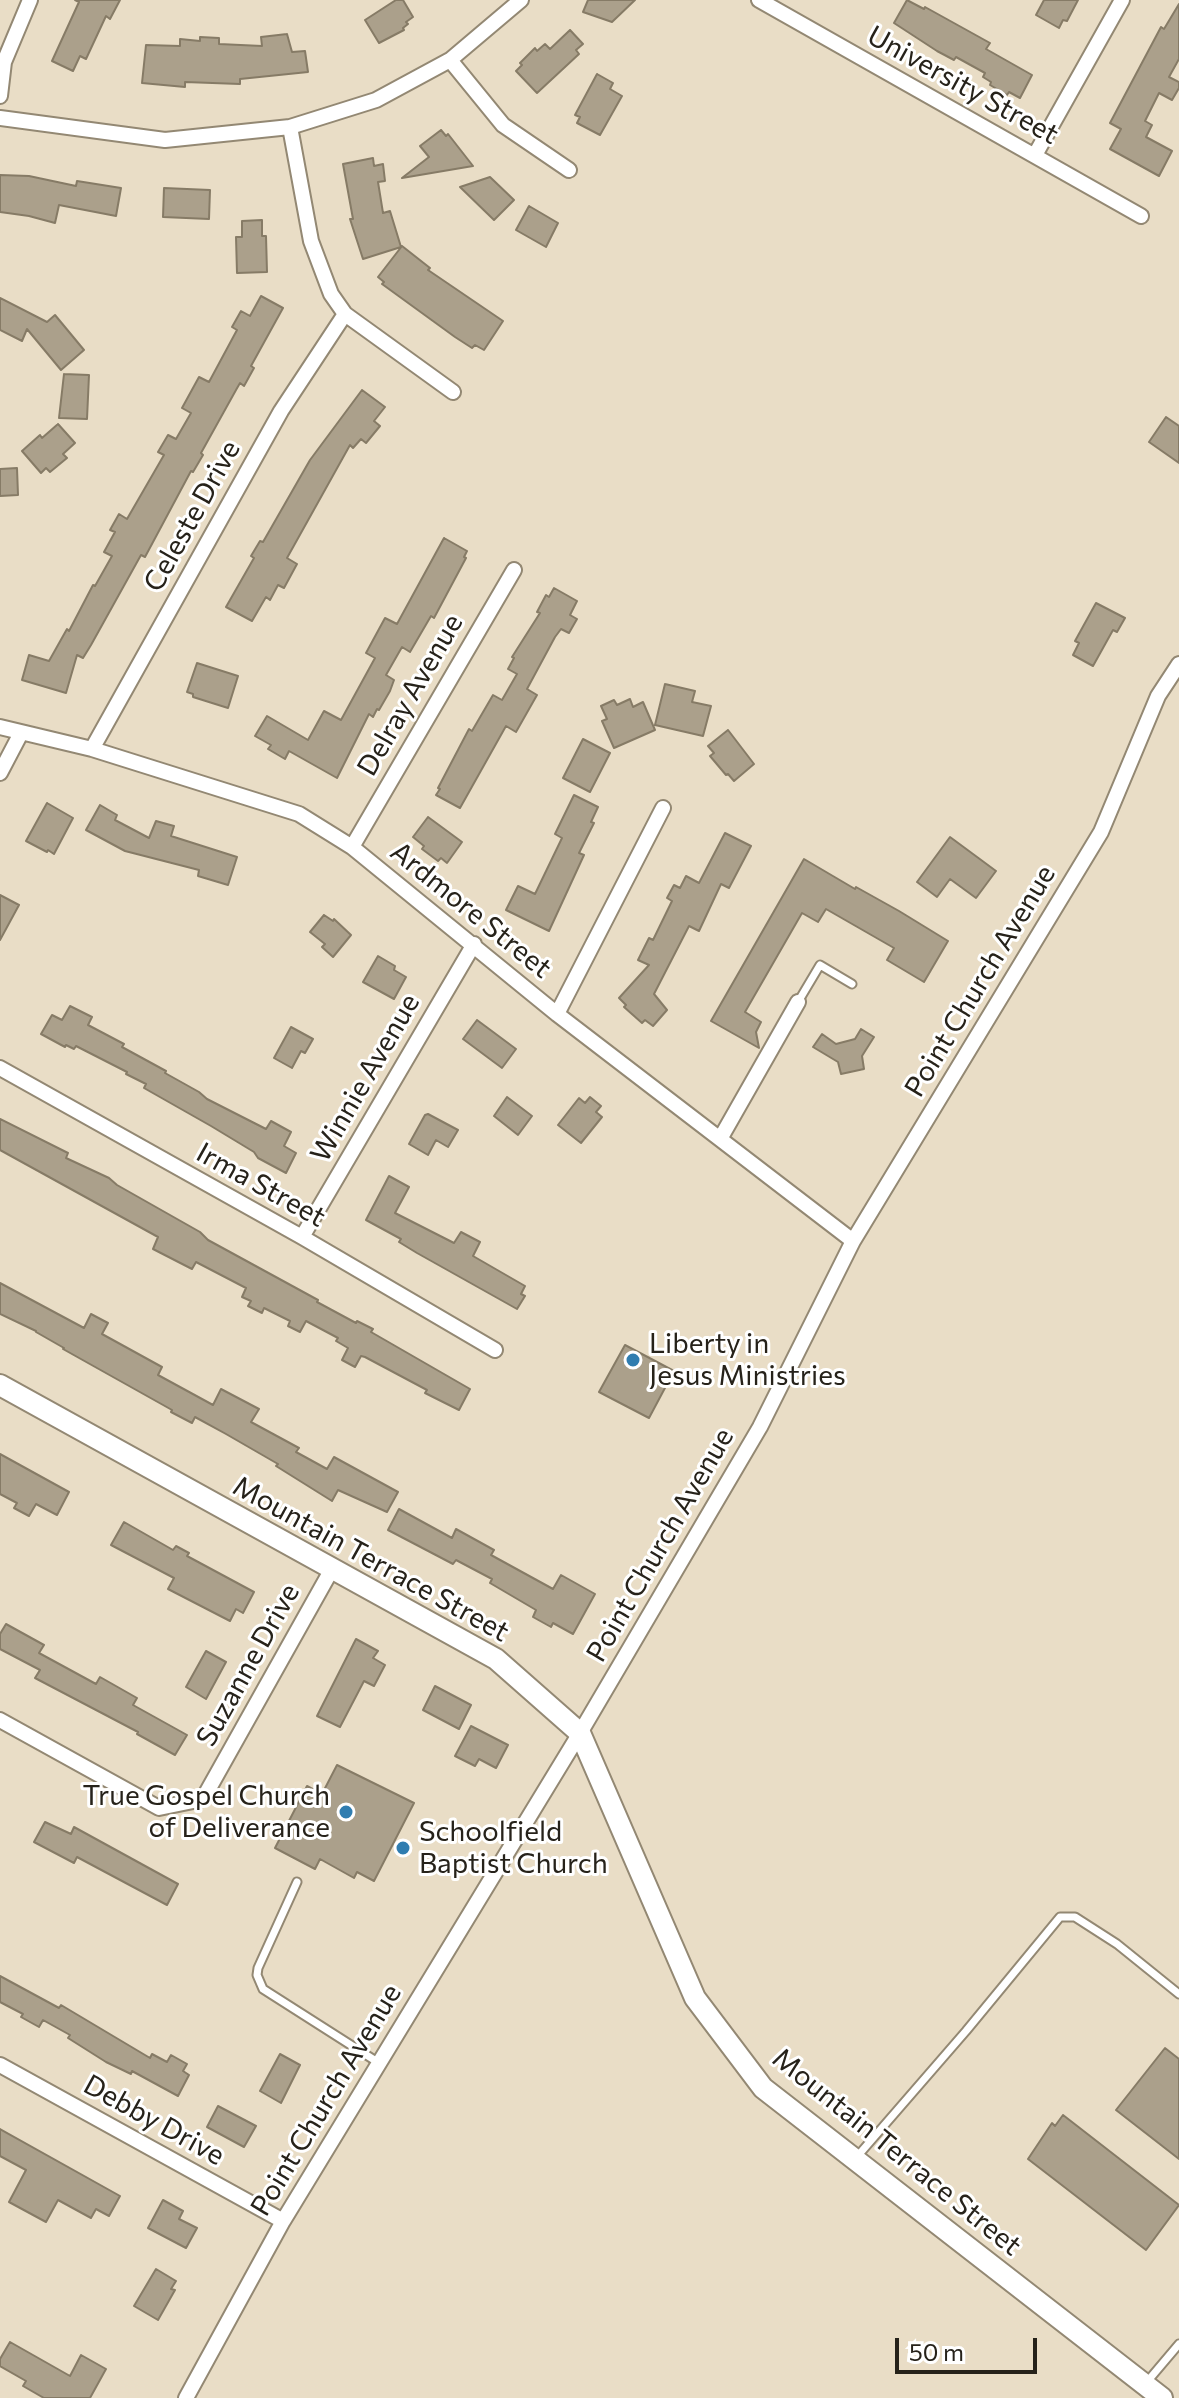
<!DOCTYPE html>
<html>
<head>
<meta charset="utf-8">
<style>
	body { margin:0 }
	#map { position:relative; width:1179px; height:2398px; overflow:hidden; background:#e9ddc6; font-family:Commissioner,sans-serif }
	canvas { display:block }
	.scale { position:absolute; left:895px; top:2338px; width:142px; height:36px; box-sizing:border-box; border:4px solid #26221a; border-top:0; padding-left:10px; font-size:24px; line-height:28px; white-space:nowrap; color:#26221a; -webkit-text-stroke:6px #fff; paint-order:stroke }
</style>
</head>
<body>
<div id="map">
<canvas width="1179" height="2398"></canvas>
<div class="scale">50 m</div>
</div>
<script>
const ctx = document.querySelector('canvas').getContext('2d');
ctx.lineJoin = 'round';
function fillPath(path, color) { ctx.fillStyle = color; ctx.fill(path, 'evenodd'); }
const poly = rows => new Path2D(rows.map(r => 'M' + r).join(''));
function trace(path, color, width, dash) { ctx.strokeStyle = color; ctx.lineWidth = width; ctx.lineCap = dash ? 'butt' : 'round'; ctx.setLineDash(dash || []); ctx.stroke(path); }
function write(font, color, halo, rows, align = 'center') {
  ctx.font = font + ' Commissioner,sans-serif'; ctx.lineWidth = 6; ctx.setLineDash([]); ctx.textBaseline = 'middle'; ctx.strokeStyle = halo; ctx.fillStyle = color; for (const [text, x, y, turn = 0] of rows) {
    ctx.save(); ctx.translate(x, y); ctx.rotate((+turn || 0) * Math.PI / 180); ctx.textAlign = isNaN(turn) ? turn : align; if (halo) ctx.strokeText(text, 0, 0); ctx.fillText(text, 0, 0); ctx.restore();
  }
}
const building = poly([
	[75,0,120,0,110,19,106,16,86,59,80,56,73,71,52,61,79,2,75,0],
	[396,0,403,0,413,17,406,22,408,24,403,28,404,30,379,43,365,20,396,0],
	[588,0,635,0,612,22,583,12,588,0],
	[907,0,924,9,925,7,990,43,986,49,1032,75,1020,98,1009,92,1007,95,990,85,991,82,983,77,985,73,956,57,954,60,937,51,894,23,907,0],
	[1044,0,1078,0,1067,21,1063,20,1059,28,1036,15,1044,0],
	[1179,4,1179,59,1169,77,1179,82,1179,88,1172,100,1159,93,1145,121,1152,125,1146,137,1172,151,1159,176,1110,149,1121,129,1110,123,1161,27,1164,29,1179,4],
	[570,30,583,44,576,50,579,54,537,93,516,71,522,65,520,63,535,48,537,51,545,44,550,49,570,30],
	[287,34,292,52,305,51,308,72,240,79,240,84,185,82,185,87,142,83,146,45,180,46,180,39,200,41,200,37,219,38,219,44,262,46,261,37,287,34],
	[597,74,613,83,610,89,622,96,600,135,577,123,580,117,575,115,597,74],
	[441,130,446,136,448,134,473,166,402,178,429,157,420,146,441,130],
	[373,158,374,166,383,164,385,181,378,182,383,213,390,211,401,247,363,259,350,219,353,219,343,164,373,158],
	[0,175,29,176,76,186,77,181,121,188,116,216,59,205,55,223,29,216,0,212,0,175],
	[490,177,514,200,494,220,460,187,490,177],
	[164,188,210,190,209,219,163,217,164,188],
	[529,206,558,223,546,247,516,230,529,206],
	[262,220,262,236,266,236,267,272,237,273,236,237,242,237,242,221,262,220],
	[402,246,430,268,428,270,503,321,484,350,475,345,472,348,455,337,382,284,384,282,378,277,402,246],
	[261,296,283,308,251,366,254,368,244,386,240,383,236,390,201,453,203,455,193,472,191,471,145,557,141,555,91,645,83,658,77,655,66,693,22,680,29,655,49,661,67,629,69,631,93,585,95,586,112,556,104,552,115,532,110,530,119,514,127,519,164,455,158,452,168,435,176,439,191,413,182,408,199,377,209,382,237,330,232,327,241,311,250,316,261,296],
	[0,298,47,322,55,315,84,350,61,370,27,329,22,341,0,330,0,298],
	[64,374,89,375,87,419,59,418,64,374],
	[362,390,385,407,374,421,380,426,366,443,361,439,353,448,350,445,287,558,297,564,284,588,278,585,270,600,266,597,252,621,226,607,254,558,251,556,260,541,263,542,310,460,362,390],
	[1166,417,1179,426,1179,463,1149,442,1166,417],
	[58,424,75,443,63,454,67,458,50,472,46,468,41,473,22,451,40,435,42,438,58,424],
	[17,468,18,495,0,496,0,469,17,468],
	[444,538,467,551,464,557,466,558,434,618,431,616,410,652,402,647,386,675,394,680,390,691,379,710,377,709,373,717,369,714,337,778,289,751,285,759,268,749,271,745,255,736,267,716,308,740,324,711,341,720,375,658,366,653,385,618,397,624,444,538],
	[554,588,577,601,570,615,577,619,569,633,561,629,555,637,527,689,537,695,516,732,506,726,460,808,436,795,440,789,438,788,469,729,472,731,493,695,502,700,517,674,508,669,514,658,512,657,540,613,537,612,546,595,549,597,554,588],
	[1096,603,1125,618,1117,632,1113,630,1093,666,1073,655,1079,643,1075,641,1096,603],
	[197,663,238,676,228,708,193,697,193,694,187,692,197,663],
	[665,684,695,691,692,702,711,706,703,736,655,725,665,684],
	[630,699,633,707,643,702,655,730,614,748,602,721,607,719,601,706,614,700,617,705,630,699],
	[728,730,754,764,734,781,728,774,726,775,710,756,714,753,708,746,728,730],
	[583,739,610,753,590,792,563,778,583,739],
	[574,795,598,807,591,822,594,823,579,853,584,855,549,931,506,910,518,886,535,894,562,838,555,834,574,795],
	[47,803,73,818,54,854,48,850,47,852,26,841,47,803],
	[100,805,117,815,115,820,149,838,156,821,174,826,171,836,237,857,228,885,198,876,199,870,125,851,86,830,100,805],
	[428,817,462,842,447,863,441,858,438,861,422,849,424,846,413,837,428,817],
	[725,833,751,846,729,888,721,884,699,931,689,926,654,994,667,1010,653,1026,645,1020,642,1023,624,1007,626,1005,619,998,649,965,638,960,649,938,653,940,672,901,667,898,674,885,680,888,686,876,699,883,725,833],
	[950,837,996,871,976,898,950,879,937,897,917,882,950,837],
	[804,859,855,889,856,887,899,911,948,941,924,982,887,960,894,948,826,909,818,922,802,913,745,1012,761,1022,756,1032,759,1048,711,1021,804,859],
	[0,895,19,905,0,940,0,895],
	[324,915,333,921,334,919,351,935,333,957,322,947,325,944,310,932,324,915],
	[378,956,395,966,394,970,406,977,394,999,363,982,378,956],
	[70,1006,92,1017,88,1025,124,1044,122,1047,166,1071,165,1073,199,1092,207,1099,266,1129,271,1121,291,1132,284,1146,296,1153,286,1173,258,1158,254,1152,211,1126,144,1088,146,1084,126,1074,127,1072,76,1046,74,1049,66,1045,65,1047,41,1034,52,1015,62,1020,70,1006],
	[477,1020,516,1049,502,1068,463,1039,477,1020],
	[291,1027,313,1039,305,1053,301,1051,292,1068,274,1058,291,1027],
	[861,1029,874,1037,862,1056,864,1069,841,1074,838,1062,813,1047,822,1034,836,1044,855,1039,861,1029],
	[507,1097,532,1116,518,1135,494,1116,507,1097],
	[590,1097,601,1106,596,1112,602,1117,581,1143,558,1125,579,1098,585,1103,590,1097],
	[428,1114,458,1130,448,1147,436,1140,428,1155,409,1144,425,1115,428,1114],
	[0,1119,68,1153,66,1158,109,1178,117,1185,200,1232,208,1240,318,1300,317,1302,356,1323,357,1321,373,1329,371,1332,470,1389,459,1410,425,1393,427,1390,365,1357,361,1356,355,1367,342,1360,348,1348,336,1341,338,1338,306,1321,300,1332,288,1326,290,1321,264,1308,262,1313,248,1306,251,1301,242,1297,246,1288,196,1262,192,1269,153,1249,158,1237,0,1150,0,1119],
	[389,1176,409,1187,395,1213,454,1243,461,1232,480,1242,473,1256,525,1286,521,1294,525,1296,517,1309,417,1253,399,1242,401,1239,366,1220,389,1176],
	[0,1283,84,1328,91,1314,108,1323,102,1334,162,1367,158,1375,213,1405,221,1389,259,1409,251,1422,299,1448,296,1452,327,1469,334,1457,398,1492,387,1512,338,1490,332,1501,276,1466,278,1464,226,1434,195,1417,192,1423,171,1412,172,1410,63,1349,64,1348,36,1332,36,1331,0,1314,0,1283],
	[625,1345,674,1371,649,1418,599,1392,625,1345],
	[0,1454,69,1492,57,1515,36,1504,29,1516,14,1508,17,1503,0,1494,0,1454],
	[399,1509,452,1538,456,1529,494,1550,491,1555,553,1589,561,1575,595,1594,573,1634,553,1623,551,1627,533,1617,536,1610,490,1583,492,1579,456,1560,453,1564,388,1530,399,1509],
	[124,1522,173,1550,176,1546,189,1553,187,1556,254,1592,243,1613,236,1609,230,1621,168,1589,174,1578,111,1545,124,1522],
	[6,1624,44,1645,39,1653,96,1684,100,1677,137,1698,133,1705,187,1735,175,1755,137,1734,138,1732,35,1678,40,1670,0,1649,0,1634,6,1624],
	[356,1639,378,1651,373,1658,385,1665,374,1686,364,1681,340,1727,317,1716,356,1639],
	[206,1651,226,1662,206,1699,186,1687,206,1651],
	[435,1686,471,1705,459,1729,423,1710,435,1686],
	[471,1726,508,1745,496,1768,479,1759,475,1766,455,1756,471,1726],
	[337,1765,414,1803,374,1881,357,1872,354,1878,320,1859,315,1869,275,1848,307,1786,322,1794,337,1765],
	[45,1822,71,1834,74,1827,178,1884,167,1905,77,1857,74,1863,34,1842,45,1822],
	[0,1976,59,2008,61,2005,150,2058,152,2054,167,2062,171,2055,187,2064,183,2071,189,2075,178,2096,132,2071,131,2074,106,2062,68,2038,70,2035,43,2020,39,2027,21,2017,23,2014,0,2002,0,1976],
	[1165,2048,1179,2059,1179,2159,1116,2110,1165,2048],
	[280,2054,300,2065,281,2103,260,2091,280,2054],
	[218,2106,256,2126,244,2147,207,2127,218,2106],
	[1063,2115,1179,2205,1146,2250,1028,2159,1052,2123,1055,2126,1063,2115],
	[0,2129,120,2196,109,2216,96,2209,91,2218,58,2200,46,2222,9,2202,26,2170,0,2156,0,2129],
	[163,2200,183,2211,179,2219,197,2228,186,2248,148,2228,163,2200],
	[156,2269,176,2281,171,2289,175,2290,158,2320,134,2306,156,2269],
	[10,2342,70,2376,81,2355,106,2369,90,2398,44,2398,23,2386,26,2381,0,2366,0,2359,10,2342]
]);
fillPath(building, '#aba08b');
trace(building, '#867b66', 2);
const lane = poly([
	[798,1002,820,965,852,984],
	[297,1882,258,1968,257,1975,263,1989,379,2063],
	[855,2159,966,2031,1060,1917,1075,1917,1117,1944,1179,1994],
	[1146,2383,1179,2344]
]);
const street = poly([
	[759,0,1141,216],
	[450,60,503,125,569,170],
	[0,96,4,62,30,0],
	[0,118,165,140,290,127,376,100,450,60,521,0],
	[290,127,311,241,331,294,345,314,453,392],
	[1035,155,1122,0],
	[0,727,92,749,299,814,352,847,557,1014,853,1241],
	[92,749,281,411,345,314],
	[0,773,21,733],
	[352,847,514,570],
	[557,1014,663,808],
	[0,1068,302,1237,495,1350],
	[720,1139,798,1002],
	[302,1237,474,944],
	[0,1720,159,1808,203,1799,332,1569],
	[0,2065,283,2221],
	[186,2398,283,2221,580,1733,760,1427,853,1241,1101,832,1158,696,1179,664]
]);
const secondary = poly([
	[0,1385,496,1659,580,1733,695,1998,763,2088,1162,2398]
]);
trace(lane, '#938873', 11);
trace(street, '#938873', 18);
trace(secondary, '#938873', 24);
trace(lane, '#fff', 7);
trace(street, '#fff', 14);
trace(secondary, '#fff', 20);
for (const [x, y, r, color] of [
	[633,1360,8,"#307db0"],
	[346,1812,8,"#307db0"],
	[403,1848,8,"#307db0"]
]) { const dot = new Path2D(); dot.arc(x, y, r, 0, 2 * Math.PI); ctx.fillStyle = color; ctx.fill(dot); trace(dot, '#fff', 3); }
write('28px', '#26221a', '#fff', [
	["University Street",963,85,29],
	["Celeste Drive",192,516,-61],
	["Delray Avenue",410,695,-60],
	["Ardmore Street",471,910,39],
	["Point Church Avenue",980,981,-59],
	["Winnie Avenue",365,1078,-60],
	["Irma Street",261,1185,29],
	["Point Church Avenue",660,1545,-60],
	["Mountain Terrace Street",371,1559,29],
	["Suzanne Drive",248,1665,-61],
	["Point Church Avenue",326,2100,-59],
	["Debby Drive",154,2120,29],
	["Mountain Terrace Street",897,2152,39]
]);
write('28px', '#26221a', '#fff', [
	["Liberty in",649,1344],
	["Jesus Ministries",649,1376],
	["True Gospel Church",330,1796,"right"],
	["of Deliverance",330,1828,"right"],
	["Schoolfield",419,1832],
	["Baptist Church",419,1864]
], 'left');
</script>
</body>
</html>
